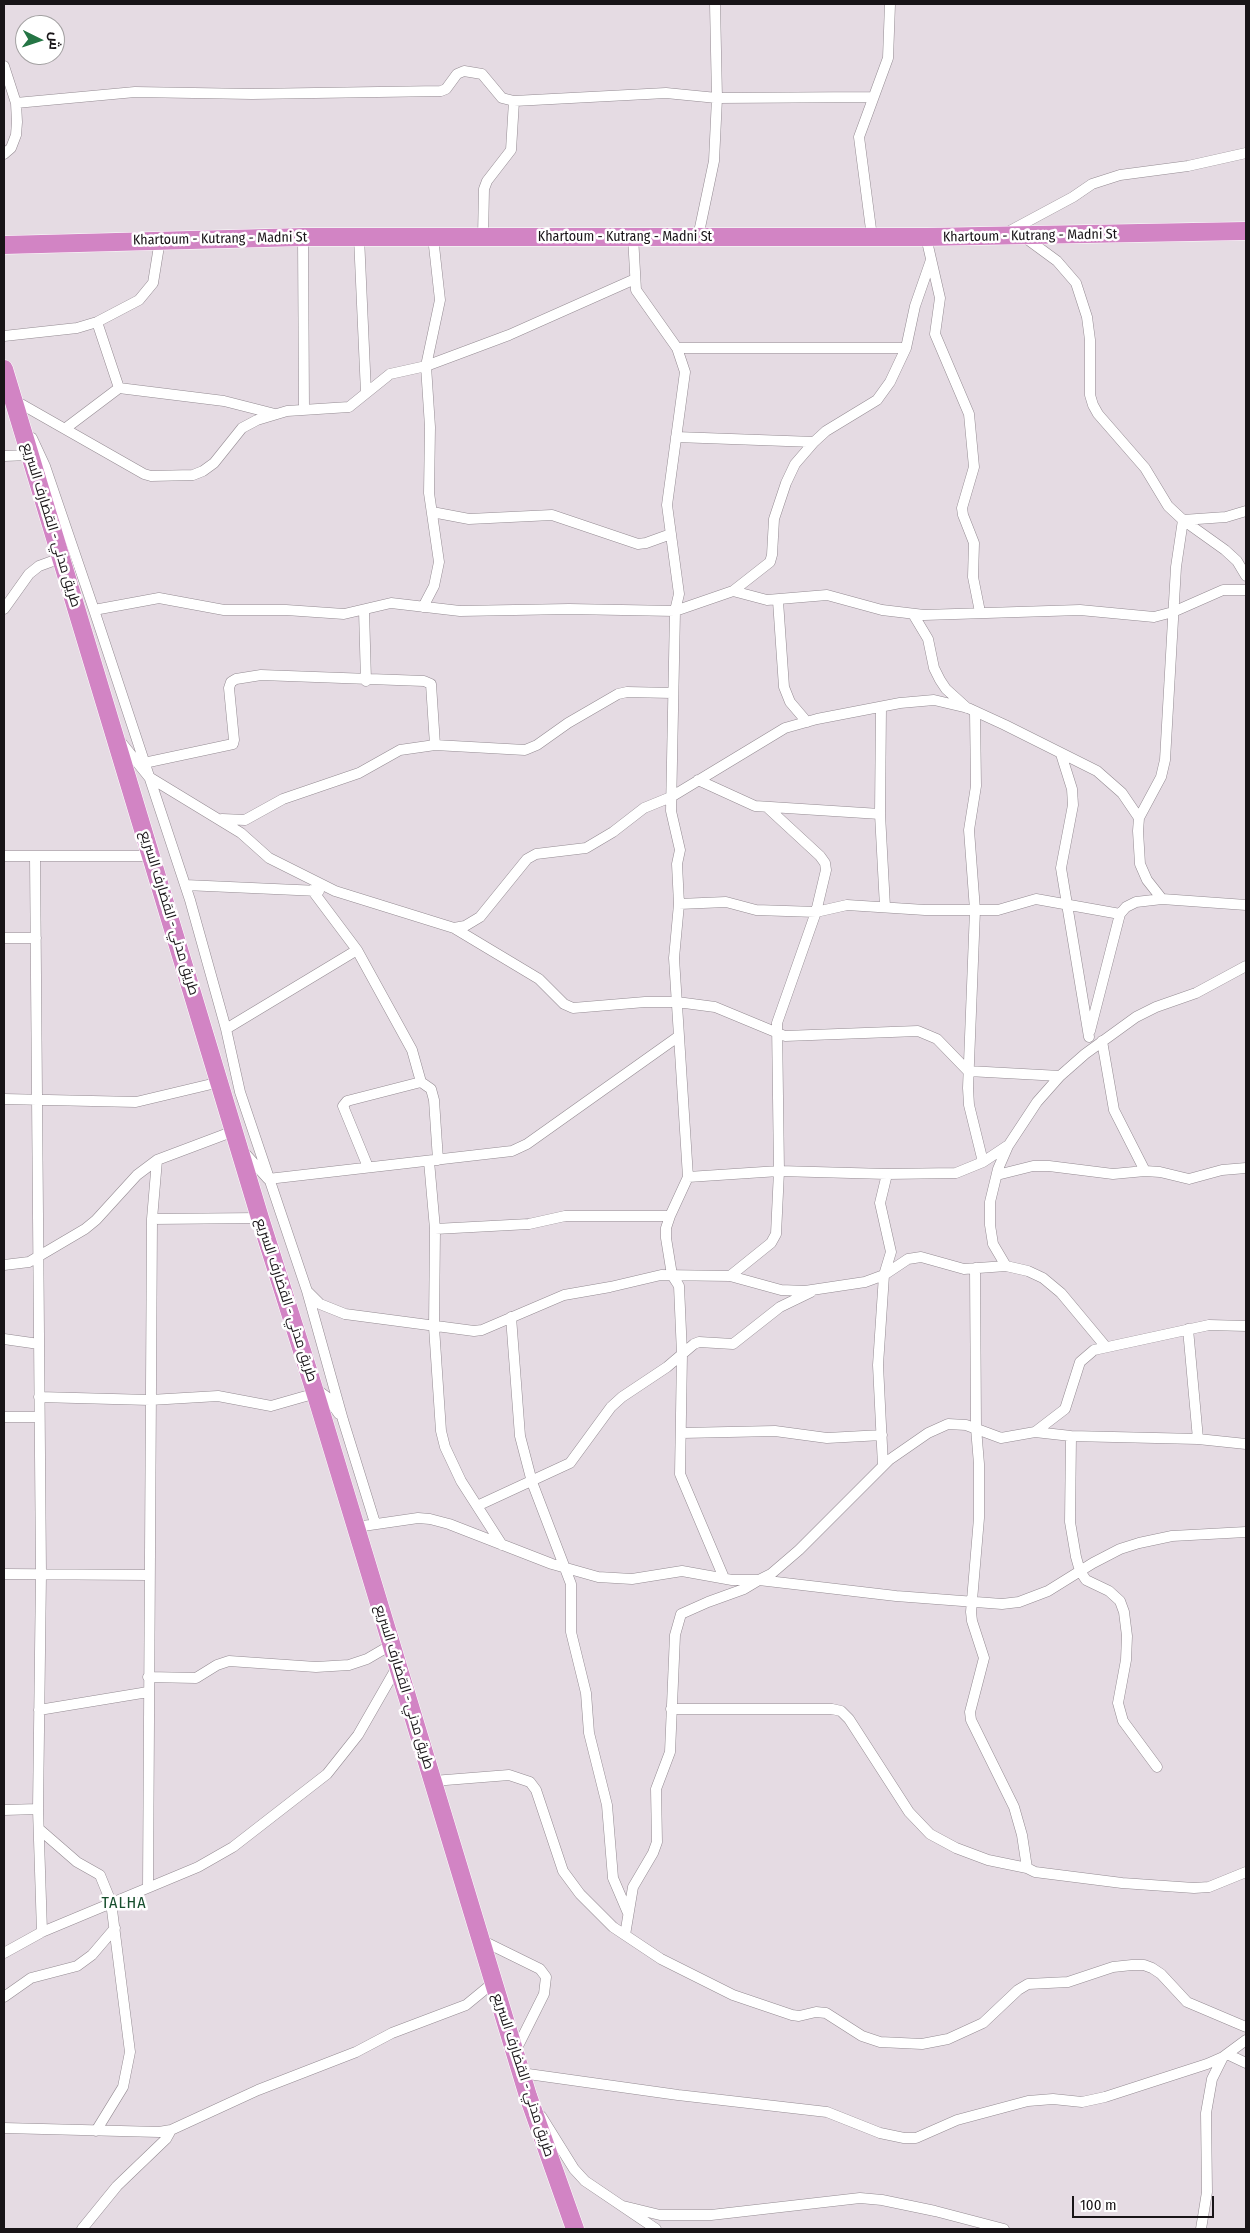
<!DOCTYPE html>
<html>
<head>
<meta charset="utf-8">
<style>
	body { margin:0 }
	#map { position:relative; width:1250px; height:2233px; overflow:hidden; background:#e5dbe3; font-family:"Fira Sans Condensed",Cairo,sans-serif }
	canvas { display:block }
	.frame { position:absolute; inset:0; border:5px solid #181417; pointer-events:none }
	.north { position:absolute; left:15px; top:15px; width:50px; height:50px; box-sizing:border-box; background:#fff; border:1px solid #a3a1a2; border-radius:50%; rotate:94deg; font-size:14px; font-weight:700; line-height:20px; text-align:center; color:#181417 }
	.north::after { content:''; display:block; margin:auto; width:18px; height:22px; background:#257545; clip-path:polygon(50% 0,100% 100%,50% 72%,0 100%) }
	.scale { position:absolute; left:1072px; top:2196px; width:142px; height:22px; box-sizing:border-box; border:2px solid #181417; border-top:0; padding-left:6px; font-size:15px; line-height:18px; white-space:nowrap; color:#181417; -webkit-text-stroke:4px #fff; paint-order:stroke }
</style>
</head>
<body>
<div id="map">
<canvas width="1250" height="2233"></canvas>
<div class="frame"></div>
<div class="north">ش</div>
<div class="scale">100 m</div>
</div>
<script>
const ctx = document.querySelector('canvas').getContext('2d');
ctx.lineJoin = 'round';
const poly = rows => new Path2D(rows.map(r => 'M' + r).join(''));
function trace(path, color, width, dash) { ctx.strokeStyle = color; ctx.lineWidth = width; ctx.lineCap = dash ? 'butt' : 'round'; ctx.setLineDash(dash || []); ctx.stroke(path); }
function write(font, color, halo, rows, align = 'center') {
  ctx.font = font + ' "Fira Sans Condensed",Cairo,sans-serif'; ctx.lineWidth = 5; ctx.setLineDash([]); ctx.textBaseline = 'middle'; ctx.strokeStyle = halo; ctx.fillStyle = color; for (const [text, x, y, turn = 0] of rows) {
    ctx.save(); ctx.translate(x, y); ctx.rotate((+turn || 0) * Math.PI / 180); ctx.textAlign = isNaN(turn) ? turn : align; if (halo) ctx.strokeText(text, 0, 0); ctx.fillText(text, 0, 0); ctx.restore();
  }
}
const street = poly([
	[4,66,16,103,17,122,16,135,11,148,4,154],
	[16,103,135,92,252,94,441,91,446,89,457,74,464,71,482,74,502,98,514,101,666,93,717,98,873,97],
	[1006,233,1073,197,1092,184,1120,175,1188,166,1246,153],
	[633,236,636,290,677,348,685,372,667,505,679,594,675,611,671,811,680,850,677,864,679,904,674,958,688,1177,670,1216,666,1228,666,1238,672,1275,679,1286,682,1354,680,1474,724,1578],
	[1023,236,1057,261,1076,283,1087,317,1090,340,1090,395,1093,405,1098,414,1145,468,1168,506,1183,520,1225,550,1237,561,1246,576],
	[303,237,304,409],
	[359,237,366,393],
	[483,237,484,189,487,181,511,150,514,101],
	[698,237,714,161,717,98,715,4],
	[872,237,859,137,888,58,890,4],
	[926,237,940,298,935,334,969,414,974,467,962,508,963,515,974,543,973,577,980,612],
	[97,322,119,388],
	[4,336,77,328,97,322,139,300,153,283,160,240],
	[677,348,906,348],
	[14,400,144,474,151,476,193,475,203,471,214,463,242,428,257,420,287,411,349,407,390,374,426,366,509,335,635,279],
	[66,428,119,388,224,401,275,414],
	[676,437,814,442],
	[32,438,45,466,94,610,190,900,226,1029,240,1092,307,1291,343,1420,375,1523],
	[4,456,29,455],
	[432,512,469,519,552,515,638,544,646,543,671,534],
	[1183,520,1226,517,1246,511],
	[733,591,770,562,772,555,774,519,786,483,795,464,814,442,826,431,877,400,890,382,906,348,915,306,931,260],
	[778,601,784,687,790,702,807,722],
	[423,607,434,586,439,562,429,493,430,427,426,366,440,300,433,237],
	[4,609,29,574,39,566,61,558],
	[94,610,159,598,224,610,286,610,344,614,391,603,460,611,569,609,675,611,733,591,767,600,827,595,882,610,924,615,1080,610,1154,617,1173,612,1223,590,1246,590],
	[364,610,366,681],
	[913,614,928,639,934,668,940,680,946,689,967,708],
	[881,707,880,814,885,907],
	[975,712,976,786,969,830,975,910,968,1088,969,1105,983,1162],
	[120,741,149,777,241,833,269,858,335,891,454,928,539,979,564,1004,573,1008,645,1002,677,1002,715,1007,785,1036,918,1031,937,1039,968,1071,1060,1076],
	[1061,754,1072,789,1073,805,1061,868,1089,1037],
	[144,763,233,744,234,740,229,688,231,682,236,679,261,675,424,681,431,684,435,745],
	[698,780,755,806,880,814],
	[222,819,245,820,283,799,359,773,400,750,435,745,525,750,537,745,568,723,618,694,627,692,672,693],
	[4,856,151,856],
	[35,857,41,1574,38,1809,42,1932],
	[185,885,319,891],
	[312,890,357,950,412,1050,421,1082],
	[1162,899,1147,880,1140,864,1138,831,1139,818,1161,777,1165,760,1176,567,1183,520],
	[679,904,726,902,756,910,816,912,847,905,925,910,998,910,1036,899,1120,914],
	[454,928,465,926,480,917,527,859,536,854,586,848,613,832,644,808,671,797,785,728,817,719,900,703,934,700,968,708,1005,725,1097,771,1122,793,1139,818],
	[4,938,36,938],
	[226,1029,357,950],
	[1090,1031,1120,914,1126,907,1136,902,1162,899,1246,905],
	[1102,1041,1114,1110,1145,1171],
	[4,1099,136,1102,220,1082],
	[242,1150,268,1179,512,1151,527,1144,679,1036],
	[429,1161,435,1229,434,1327,441,1431,445,1447,461,1481,502,1545],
	[368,1167,343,1106,347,1101,421,1082,431,1089,434,1100,438,1160],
	[997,1175,1033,1166,1049,1166,1113,1174,1145,1171,1160,1172,1189,1179,1222,1170,1246,1168],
	[688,1177,779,1171,887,1174,956,1173,983,1162,1007,1146],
	[152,1219,260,1218],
	[435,1229,529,1224,565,1216,670,1216],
	[4,1265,29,1262,85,1229,96,1220,137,1175,157,1160,234,1131],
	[1006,1266,993,1244,990,1225,990,1202,998,1169,1008,1146,1037,1102,1060,1076,1085,1054,1136,1017,1156,1007,1196,993,1246,966],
	[975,1268,976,1428,979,1464,979,1518,971,1612,972,1621,984,1658,970,1712,971,1720,1014,1807,1022,1835,1027,1868,1035,1872,1122,1883,1194,1888,1209,1887,1246,1872],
	[730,1276,771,1243,776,1234,779,1171,777,1023,816,912,826,870,825,863,820,856,768,808],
	[308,1292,320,1304,345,1314,474,1331,482,1330,564,1295,610,1287,661,1275,730,1276,781,1290,805,1291,865,1282,884,1275,908,1259,921,1257,964,1269,1006,1266,1028,1271,1043,1278,1061,1293,1106,1347],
	[511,1317,520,1436,532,1482,571,1584,571,1632,586,1693,589,1733,607,1805,613,1878,628,1913],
	[1188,1329,1198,1439],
	[4,1339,39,1344],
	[39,1397,150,1400,218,1396,271,1406,320,1392,327,1397,339,1414],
	[4,1417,39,1417],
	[1035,1432,1065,1409,1080,1362,1094,1350,1209,1325,1246,1326],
	[682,1433,775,1431,827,1438,882,1435],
	[1071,1436,1070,1522,1076,1557,1080,1571,1086,1580,1109,1591,1120,1601,1124,1612,1127,1636,1126,1660,1118,1703,1123,1721,1157,1767],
	[883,1466,878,1365,884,1275,891,1252,880,1203,887,1174],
	[477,1506,570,1463,611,1407,622,1397,667,1367,694,1344,699,1342,733,1344,780,1307,811,1292],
	[356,1527,418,1518,430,1519,449,1524,552,1564,598,1577,632,1579,682,1571,732,1580,759,1580,771,1574,799,1550,889,1460,928,1433,948,1424,966,1425,1001,1438,1035,1432,1071,1436,1198,1439,1246,1444],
	[4,1574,148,1575],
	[148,1677,196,1678,217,1665,229,1661,316,1667,349,1665,367,1659,391,1645],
	[671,1709,832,1709,841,1711,849,1719,909,1812,930,1834,956,1848,988,1860,1027,1868],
	[39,1710,148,1692],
	[433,1781,509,1775,530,1782,536,1790,563,1871,580,1894,613,1927,661,1959,733,1995,792,2015,799,2016,816,2012,826,2013,862,2036,880,2042,922,2044,948,2039,983,2023,1018,1990,1028,1984,1068,1982,1113,1967,1132,1965,1144,1965,1152,1968,1161,1974,1187,2002,1246,2027],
	[4,1810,38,1809],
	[39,1829,77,1862,100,1875,111,1902,130,2052,123,2087,96,2131],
	[148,1887,152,1219,157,1160],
	[625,1935,633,1887,653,1853,657,1842,656,1789,670,1752,675,1635,681,1614,708,1602,744,1589,759,1580,896,1596,1002,1604,1019,1602,1048,1591,1093,1563,1120,1549,1139,1543,1172,1536,1246,1532],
	[481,1940,540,1969,546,1977,544,1994,515,2052],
	[4,1953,42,1932,198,1867,233,1847,327,1774,358,1735,397,1667],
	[4,1997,31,1978,77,1966,92,1955,115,1928],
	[1227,2054,1246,2063],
	[521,2073,678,2095,827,2112,880,2133,904,2138,916,2138,957,2120,1028,2101,1053,2099,1082,2102,1105,2097,1207,2064,1223,2057,1246,2040],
	[541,2116,574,2169,585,2181,656,2229],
	[4,2128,159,2132,171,2130,258,2090,356,2052,392,2033,466,2005,494,1982],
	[623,2206,660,2215,711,2215,860,2198,882,2200,935,2211,1004,2229],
	[82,2229,117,2186,166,2139,171,2130],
	[1201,2229,1207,2192,1206,2113,1212,2079,1223,2057]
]);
const highway = poly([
	[4,245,303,237,926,237,1246,231],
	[4,369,260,1218,315,1392,528,2096,575,2229]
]);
trace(street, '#948b92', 11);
trace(highway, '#fff', 19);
trace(street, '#fff', 10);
trace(highway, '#d284c4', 18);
write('14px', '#181417', '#fff', [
	["Khartoum - Kutrang - Madni St",1030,236,-1],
	["Khartoum - Kutrang - Madni St",625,237],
	["Khartoum - Kutrang - Madni St",220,239,-1],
	["طريق مدني - القضارف السريع",51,525,73],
	["طريق مدني - القضارف السريع",169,913,73],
	["طريق مدني - القضارف السريع",286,1300,72],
	["طريق مدني - القضارف السريع",404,1687,73],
	["طريق مدني - القضارف السريع",523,2075,72]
]);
ctx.letterSpacing = '1px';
write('16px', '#174e2d', '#fff', [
	["TALHA",124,1904]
]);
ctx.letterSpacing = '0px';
</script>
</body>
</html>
